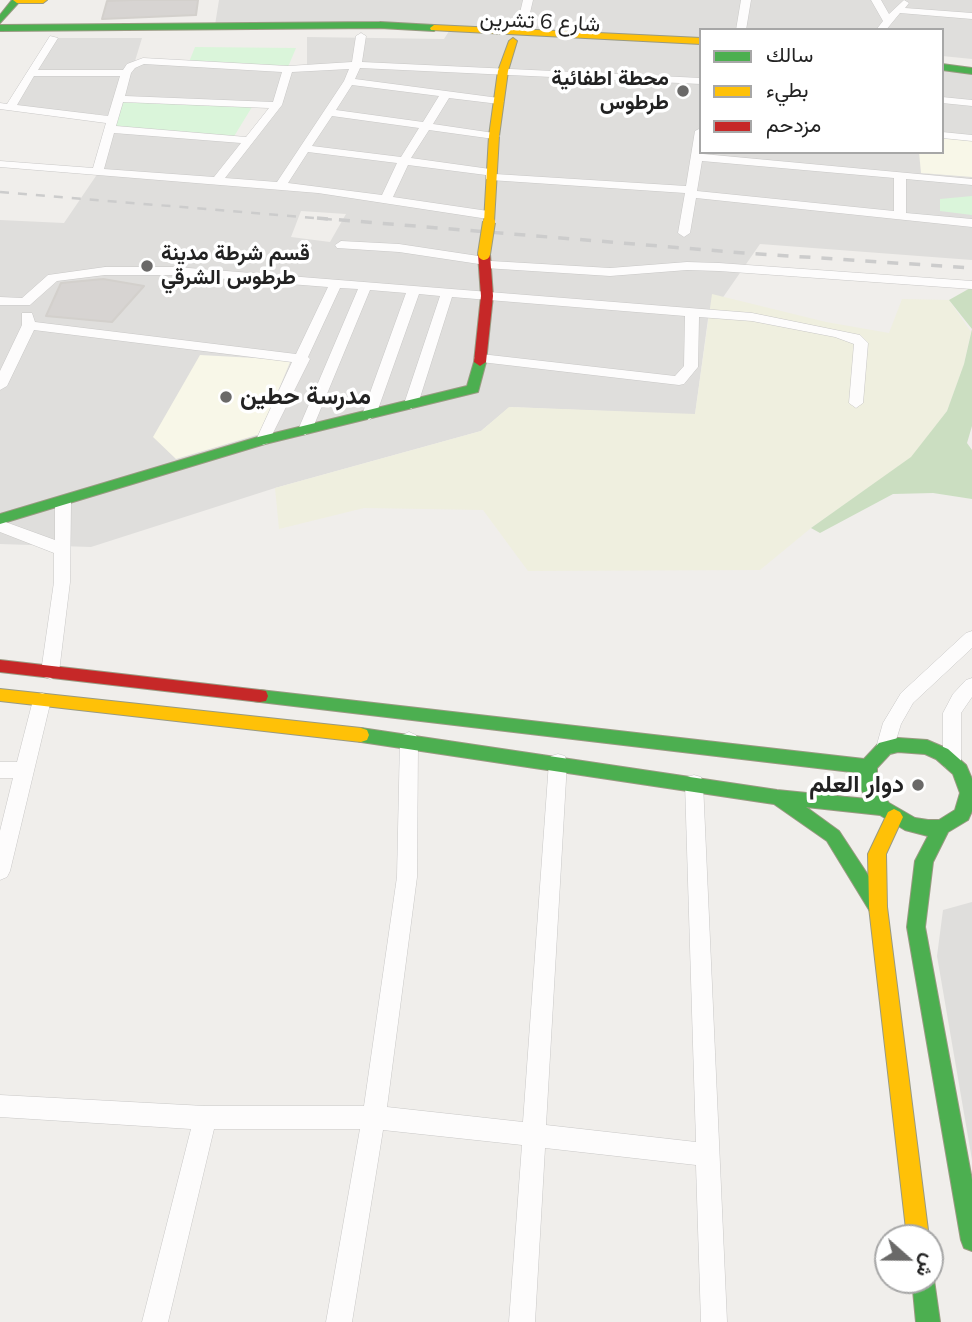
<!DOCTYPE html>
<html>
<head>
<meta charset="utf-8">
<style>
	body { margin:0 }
	#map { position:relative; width:972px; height:1322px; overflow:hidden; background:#f0eeeb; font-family:Mulish,Vazirmatn,sans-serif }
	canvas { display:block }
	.legend { position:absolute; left:699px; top:28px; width:245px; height:126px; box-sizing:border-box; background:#fff; border:2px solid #a7a7a7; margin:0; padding:9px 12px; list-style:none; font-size:21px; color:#222 }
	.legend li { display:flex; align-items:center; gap:14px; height:35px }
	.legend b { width:35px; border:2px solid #a7a7a7 }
	.north { position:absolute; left:874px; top:1224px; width:70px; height:70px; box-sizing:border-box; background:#fff; border:2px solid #a7a7a7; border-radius:50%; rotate:111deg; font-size:19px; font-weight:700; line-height:28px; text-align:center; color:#222 }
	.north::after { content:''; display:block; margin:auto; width:24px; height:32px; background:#6a6968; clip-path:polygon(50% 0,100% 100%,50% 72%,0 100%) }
</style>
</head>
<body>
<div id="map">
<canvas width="972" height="1322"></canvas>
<ul class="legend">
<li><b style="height:9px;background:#4caf50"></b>سالك</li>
<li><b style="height:9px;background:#ffc107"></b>بطيء</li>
<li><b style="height:9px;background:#c62828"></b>مزدحم</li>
</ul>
<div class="north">ش</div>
</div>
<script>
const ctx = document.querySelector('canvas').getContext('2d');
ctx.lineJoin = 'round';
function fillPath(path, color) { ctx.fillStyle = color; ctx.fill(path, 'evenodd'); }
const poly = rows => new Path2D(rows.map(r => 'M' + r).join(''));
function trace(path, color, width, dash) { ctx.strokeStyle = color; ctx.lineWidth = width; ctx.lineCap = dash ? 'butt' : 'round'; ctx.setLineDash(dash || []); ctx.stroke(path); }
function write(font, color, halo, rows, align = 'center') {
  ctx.font = font + ' Mulish,Vazirmatn,sans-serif'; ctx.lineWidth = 7; ctx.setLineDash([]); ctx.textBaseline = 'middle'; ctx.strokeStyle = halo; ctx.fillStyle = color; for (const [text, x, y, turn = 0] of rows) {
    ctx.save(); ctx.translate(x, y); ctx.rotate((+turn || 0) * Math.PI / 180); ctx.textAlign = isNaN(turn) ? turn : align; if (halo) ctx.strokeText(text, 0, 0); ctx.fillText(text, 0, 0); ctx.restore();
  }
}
fillPath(poly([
	[219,0,972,0,972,59,942,56,942,30,701,30,701,152,942,152,942,71,972,73,972,260,760,244,708,319,695,415,510,407,481,431,275,488,91,547,0,544,0,220,64,223,98,173,111,133,248,140,276,103,123,99,117,116,8,107,58,38,142,38,135,61,307,67,307,37,444,39,451,28,215,25],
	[301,211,346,214,330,242,291,237],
	[972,902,972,1160,937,956,943,910]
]), '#dfdedc');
fillPath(poly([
	[942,138,972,141,972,177,921,173,919,152,942,152],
	[200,355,291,360,260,434,176,459,153,437]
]), '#f8f7e8');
fillPath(poly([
	[712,294,826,322,889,333,902,299,949,300,971,332,964,364,947,411,912,457,811,528,760,570,528,571,483,510,364,508,279,529,275,488,481,431,509,407,695,414]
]), '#efefdf');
fillPath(poly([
	[972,287,972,426,967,443,972,450,972,499,933,493,893,494,820,533,811,528,911,457,947,411,964,364,972,329,949,300]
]), '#cbdec1');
fillPath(poly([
	[195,47,296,48,288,67,189,62],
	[123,102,252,107,233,138,113,129],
	[972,196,972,215,940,211,940,199]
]), '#daf5da');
const building = poly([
	[133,0,198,0,196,15,102,19,107,1,133,0],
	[103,279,144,286,112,322,46,316,61,283,103,279]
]);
fillPath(building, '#d7d4d2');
trace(building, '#d3d0cc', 2);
const street = poly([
	[523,0,533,0,526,30,521,33,516,30,523,0],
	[741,0,751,0,746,30,736,30,741,0],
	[871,0,881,0,889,14,904,0,909,3,905,8,972,13,972,19,900,13,886,30,876,30,883,21,871,0],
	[361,33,366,36,362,62,701,78,701,84,360,68,355,79,499,98,504,101,499,104,449,98,433,124,494,133,500,136,494,139,429,130,411,158,490,169,494,170,495,174,686,186,695,131,701,128,703,154,972,179,972,185,906,179,906,213,972,219,972,227,696,198,690,233,684,237,678,233,685,193,490,180,486,179,486,175,408,165,393,197,488,211,494,215,488,219,318,193,0,167,0,161,93,168,106,123,0,109,0,103,7,104,50,36,58,38,38,70,123,70,127,64,143,58,288,66,352,62,356,36,361,33],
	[144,64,282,72,273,102,125,96,131,73,135,68,144,64],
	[349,69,344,81,277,182,225,178,282,105,292,72,349,69],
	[34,76,120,76,108,116,17,105,34,76],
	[352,85,439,96,423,122,336,110,352,85],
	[123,102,269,108,246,137,116,126,123,102],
	[332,116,419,128,401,157,312,146,332,116],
	[114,133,241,143,214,177,104,169,114,133],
	[308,152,397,163,382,195,288,183,308,152],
	[702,161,894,178,894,211,697,191,702,161],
	[942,97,972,100,972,106,942,103,942,97],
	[942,132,972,135,972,141,942,138,942,132],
	[341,241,399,244,485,257,491,261,610,268,687,262,719,263,972,281,972,289,719,271,687,270,610,276,485,268,479,264,399,252,337,248,335,245,341,241],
	[105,267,176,267,752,313,860,335,868,343,863,403,856,408,849,403,854,344,835,337,752,321,699,317,698,367,684,384,679,385,481,362,474,358,481,354,675,376,684,366,685,316,452,297,418,404,411,409,404,404,440,296,419,294,376,415,369,420,362,415,406,293,370,290,312,430,305,435,298,430,358,289,340,288,308,357,310,359,268,443,263,445,256,440,292,362,34,330,7,386,0,390,0,371,22,325,22,313,32,313,35,322,296,354,328,287,176,275,105,275,57,281,30,305,0,305,0,297,22,298,48,275,105,267],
	[63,497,71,502,70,582,59,672,56,677,50,679,44,677,41,672,54,582,54,553,0,532,0,520,55,540,55,502,63,497],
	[972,631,972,648,913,703,901,724,892,753,885,756,878,753,876,748,883,723,901,693,966,633,972,631],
	[972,678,972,697,961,713,961,761,959,767,952,769,945,767,943,761,943,713,953,694,966,680,972,678],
	[42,693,48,695,51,700,10,871,7,877,0,880,0,831,13,778,0,778,0,762,17,762,33,700,36,695,42,693],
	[409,732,416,735,418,740,417,877,387,1107,523,1122,549,762,551,756,558,754,565,756,567,762,546,1125,696,1142,685,783,687,777,694,775,701,777,703,783,727,1322,701,1322,696,1165,545,1148,535,1322,509,1322,522,1145,383,1130,352,1322,326,1322,360,1129,214,1129,168,1322,142,1322,191,1129,0,1117,0,1095,205,1106,364,1106,397,877,400,740,402,735,409,732]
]);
const fast = poly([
	[12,0,21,0,0,23,0,15,12,0],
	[380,22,434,25,438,28,434,31,380,28,0,31,0,25,380,22],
	[942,64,972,68,972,74,942,70,942,64],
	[480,358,486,362,478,392,265,444,0,524,0,514,258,437,467,386,474,362,480,358],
	[260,690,864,759,879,743,898,738,927,740,948,749,966,765,972,779,972,811,968,820,948,832,933,862,925,927,972,1180,972,1251,964,1248,961,1240,907,927,915,861,928,836,905,830,880,815,806,807,839,831,885,901,887,907,885,913,878,915,871,913,827,841,774,804,361,742,355,740,353,735,355,730,361,728,777,790,867,799,860,788,860,773,260,702,254,701,252,696,254,691,260,690],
	[898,752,925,754,936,759,953,774,960,793,955,810,939,820,928,820,915,818,889,803,877,786,877,768,890,754,898,752],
	[930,1272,934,1280,940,1322,916,1322,912,1280,930,1280,930,1272]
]);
const slow = poly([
	[13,0,47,0,43,3,17,3,13,0],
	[434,25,701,38,701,44,431,30,430,28,434,25],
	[513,38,517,41,508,71,499,136,494,222,489,225,484,222,489,136,498,71,509,41,513,38],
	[0,689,361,728,367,730,369,735,367,740,361,742,0,701,0,689],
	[894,809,900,812,903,817,886,854,887,907,929,1238,907,1238,869,907,868,854,888,812,894,809]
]);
const jam = poly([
	[484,251,490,254,493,296,486,362,480,366,474,362,481,296,478,254,484,251],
	[0,660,260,690,266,691,268,696,266,701,260,702,0,672,0,660]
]);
trace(street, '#c9c8c7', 1);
trace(fast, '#999a82', 2);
trace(slow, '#999a82', 2);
trace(jam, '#999a82', 2);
fillPath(street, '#fdfcfc');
fillPath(fast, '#4caf50');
fillPath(slow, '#ffc107');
fillPath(jam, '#c62828');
trace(poly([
	[0,192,338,220]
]), '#ccc', 2.5, [9, 9]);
trace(poly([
	[317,218,744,253,972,268]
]), '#ccc', 3.5, [11, 11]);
const slowBridge = poly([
	[484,254,489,222]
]);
trace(slowBridge, '#999a82', 14, []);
trace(slowBridge, '#ffc107', 12);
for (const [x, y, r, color] of [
	[683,91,7,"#6a6968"],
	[147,266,7,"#6a6968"],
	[226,397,7,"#6a6968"],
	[918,785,7,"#6a6968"]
]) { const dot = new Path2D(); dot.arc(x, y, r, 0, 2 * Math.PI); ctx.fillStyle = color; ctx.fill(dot); trace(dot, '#fff', 2.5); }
write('21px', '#222', '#fff', [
	["شارع 6 تشرين",540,22,3]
]);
write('bold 21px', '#222', '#fff', [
	["محطة اطفائية",669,79],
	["طرطوس",669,103],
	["قسم شرطة مدينة",161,254,"left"],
	["طرطوس الشرقي",161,278,"left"]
], 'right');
write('bold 24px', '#222', '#fff', [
	["مدرسة حطين",240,397],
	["دوار العلم",904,785,"right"]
], 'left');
</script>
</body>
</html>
